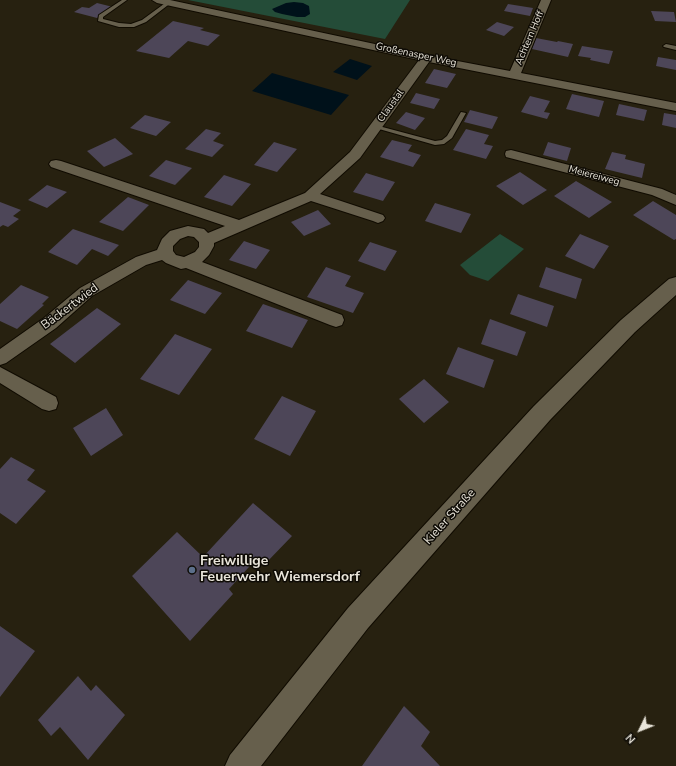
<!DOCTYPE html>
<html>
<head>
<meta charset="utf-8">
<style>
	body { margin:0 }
	#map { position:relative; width:676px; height:766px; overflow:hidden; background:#272110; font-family:"Nunito Sans",sans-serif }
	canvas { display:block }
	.north { position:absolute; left:620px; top:710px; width:40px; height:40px; -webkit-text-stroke:3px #0e0b05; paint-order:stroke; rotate:227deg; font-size:11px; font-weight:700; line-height:16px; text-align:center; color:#e9e5da }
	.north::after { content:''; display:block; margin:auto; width:14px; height:18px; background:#e9e5da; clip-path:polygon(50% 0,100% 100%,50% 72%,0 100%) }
</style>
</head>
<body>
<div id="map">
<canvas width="676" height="766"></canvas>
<div class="north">N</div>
</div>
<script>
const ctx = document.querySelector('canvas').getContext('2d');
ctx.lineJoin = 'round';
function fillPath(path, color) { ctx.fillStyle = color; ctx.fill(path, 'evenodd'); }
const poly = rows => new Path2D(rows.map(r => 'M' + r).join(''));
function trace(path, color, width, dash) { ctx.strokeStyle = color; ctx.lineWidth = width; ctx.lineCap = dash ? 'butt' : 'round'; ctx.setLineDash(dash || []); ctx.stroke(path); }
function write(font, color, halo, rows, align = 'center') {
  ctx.font = font + ' "Nunito Sans",sans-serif'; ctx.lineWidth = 3; ctx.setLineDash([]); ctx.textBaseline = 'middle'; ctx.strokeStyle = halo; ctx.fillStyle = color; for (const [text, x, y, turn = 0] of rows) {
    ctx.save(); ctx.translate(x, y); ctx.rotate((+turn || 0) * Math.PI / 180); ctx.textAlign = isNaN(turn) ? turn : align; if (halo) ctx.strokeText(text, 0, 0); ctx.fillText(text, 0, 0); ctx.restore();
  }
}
fillPath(poly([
	[188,0,410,0,385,39],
	[500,234,524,249,488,281,470,275,460,265]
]), '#244c38');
fillPath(poly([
	[294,2,303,3,309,6,310,14,305,17,297,17,282,14,275,12,272,9,286,3],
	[350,59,372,66,357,80,333,72],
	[272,73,349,95,331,115,252,91]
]), '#00111a');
fillPath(poly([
	[97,3,113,7,97,18,74,12,82,7,89,8],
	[508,4,533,8,530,16,504,11],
	[651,11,674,12,676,22,655,21],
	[173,21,204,28,200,30,220,35,208,46,188,41,169,58,136,51],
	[497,22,514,27,504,36,486,30],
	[536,38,557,42,558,41,573,44,568,57,532,49],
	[582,46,613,51,609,64,590,60,591,58,578,56],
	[658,57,676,60,676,70,656,66],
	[434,69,456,74,447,88,425,83],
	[416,93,440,99,434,109,410,103],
	[572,94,604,101,599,117,566,109],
	[530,96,550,101,544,112,550,113,547,119,521,112],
	[619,104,647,110,644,121,616,115],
	[470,110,498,117,492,129,464,122],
	[406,112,425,118,415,130,396,123],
	[664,113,676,115,676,128,662,125],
	[145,115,171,122,156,136,130,128],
	[206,129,221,133,213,141,224,145,212,157,185,149],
	[466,129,489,135,484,144,493,146,486,159,453,150],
	[115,138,133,154,104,167,87,151],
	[392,140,412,145,408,151,421,155,413,167,380,157],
	[274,142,297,149,277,172,254,165],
	[548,142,571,148,567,161,543,155],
	[612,152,626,155,625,159,645,164,642,178,605,169],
	[166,160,192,168,175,185,149,176],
	[520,172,547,190,523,205,496,186],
	[366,173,395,182,383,201,353,192],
	[224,175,251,184,232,206,204,197],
	[576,181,612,202,589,218,554,196],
	[47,185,67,192,47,208,28,200],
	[128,197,149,205,123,231,99,222],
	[653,201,676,215,676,239,674,240,633,215],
	[0,202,21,210,13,216,19,219,8,227,3,225,0,227],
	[435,203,471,214,461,233,425,221],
	[318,210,331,224,304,236,291,222],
	[73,229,119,245,108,256,92,249,77,265,48,252],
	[580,234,609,246,594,269,565,256],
	[244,241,270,250,256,269,229,260],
	[370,242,397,251,385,271,358,261],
	[326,267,351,276,345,286,364,293,353,313,307,297],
	[546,267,582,279,576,299,539,287],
	[188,280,222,293,205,314,170,300],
	[21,285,49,297,42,304,44,305,17,329,0,321,0,304],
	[518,294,554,306,547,327,510,314],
	[263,304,308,320,292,348,246,331],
	[97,308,121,324,75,363,50,344],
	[490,319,526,332,517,356,481,344],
	[175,334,212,349,179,395,140,379],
	[458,347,494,360,484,388,446,374],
	[424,379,449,402,424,423,399,399],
	[282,396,316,411,290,456,254,439],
	[106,408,123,435,91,456,73,428],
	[11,457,35,470,27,480,46,491,16,524,0,513,0,469],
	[253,503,292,536,265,564,258,557,229,589,233,594,190,641,132,576,177,532,203,557],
	[0,626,35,651,0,697],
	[78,676,91,691,96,685,125,715,88,760,60,727,51,736,38,720],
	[404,706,430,732,421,746,440,766,362,766]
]), '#4d4658');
const lane = poly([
	[122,0,127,0,103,17,103,19,119,23,131,24,142,20,168,1,172,2,146,22,134,27,119,27,98,21,99,15,122,0],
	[666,44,676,46,676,50,664,47,663,46,666,44],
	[461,112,466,113,452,138,444,144,435,145,372,127,375,125,435,141,442,140,447,136,461,112]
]);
const street = poly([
	[152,0,170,0,426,55,510,71,541,0,551,0,521,73,676,103,676,111,429,62,360,158,320,194,383,215,385,218,383,221,378,223,373,221,311,201,214,243,214,246,209,255,202,262,342,315,344,320,342,325,336,327,330,325,186,268,181,269,166,263,162,260,146,265,92,296,56,328,6,363,0,365,0,349,44,318,80,288,136,257,157,250,162,239,170,231,188,226,204,229,208,233,225,226,51,167,49,164,51,161,56,160,61,161,239,220,305,193,350,152,419,60,157,3,152,0],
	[188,236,194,237,199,242,199,247,195,252,184,257,176,255,173,251,173,246,180,239,188,236],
	[511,150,662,189,676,195,676,205,652,195,506,157,505,154,506,151,511,150],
	[0,367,56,397,58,403,56,409,49,411,42,409,0,383,0,367]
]);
const secondary = poly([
	[676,277,676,295,635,332,550,420,368,628,261,766,225,766,230,755,348,608,534,406,621,320,669,279,676,277]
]);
trace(lane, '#100b00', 2);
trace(street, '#100b00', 2);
trace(secondary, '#100b00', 2);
fillPath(lane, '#665f4c');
fillPath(street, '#665f4c');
fillPath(secondary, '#665f4c');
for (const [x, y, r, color] of [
	[192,570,4,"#5c6f8a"]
]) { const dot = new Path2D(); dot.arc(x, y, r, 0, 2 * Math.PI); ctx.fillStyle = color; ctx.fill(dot); trace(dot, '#0e0b05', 1.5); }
write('10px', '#e9e5da', '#0e0b05', [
	["Achtern Hoff",530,38,-67],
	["Großenasper Weg",416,55,12],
	["Claustal",391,106,-54],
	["Meiereiweg",594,176,15]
]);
write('12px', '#e9e5da', '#0e0b05', [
	["Bäckertwied",70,307,-37],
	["Kieler Straße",450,517,-48]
]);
write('bold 14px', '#e9e5da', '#0e0b05', [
	["Freiwillige",200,562],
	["Feuerwehr Wiemersdorf",200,578]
], 'left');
</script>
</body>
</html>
